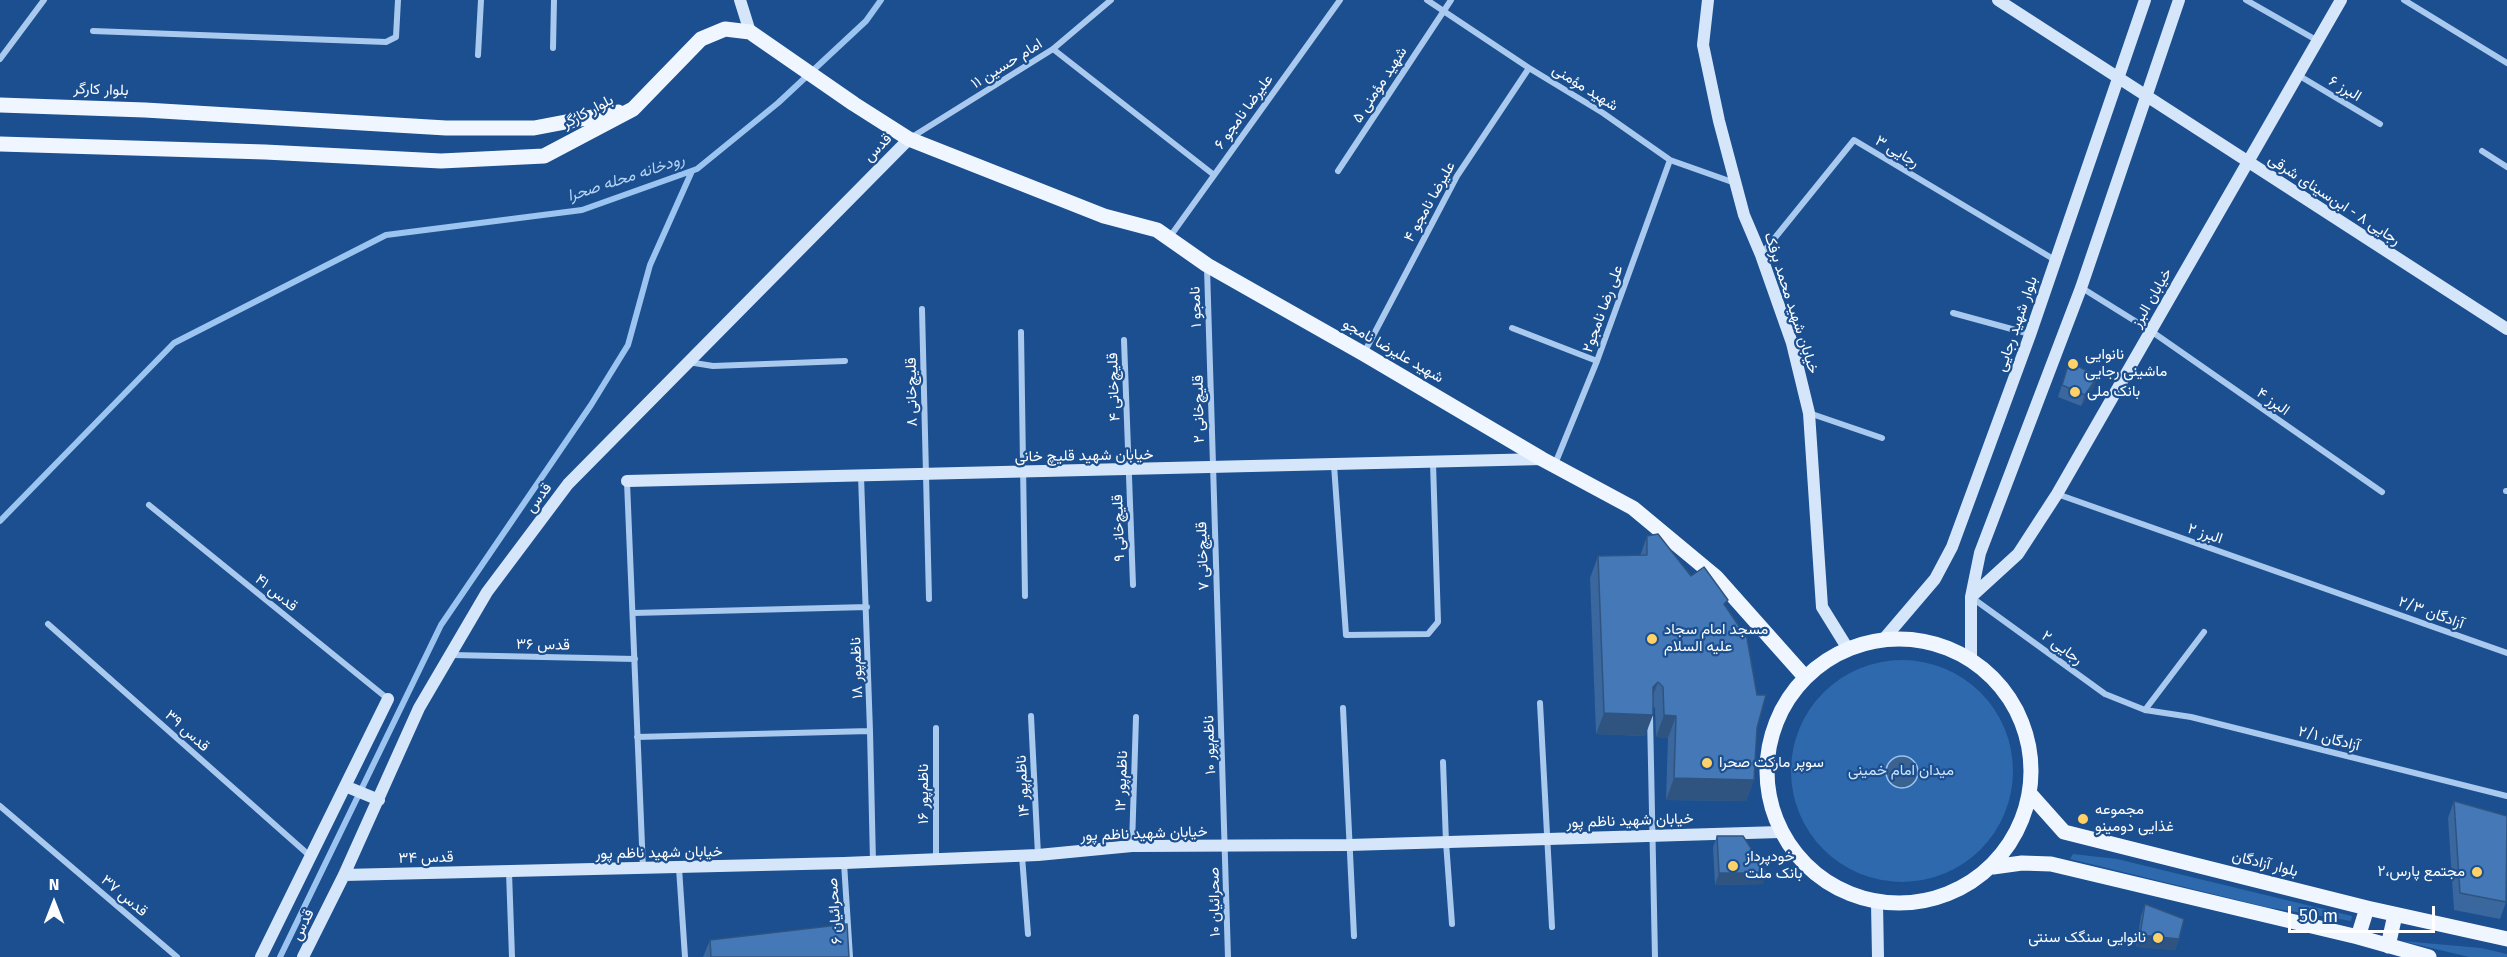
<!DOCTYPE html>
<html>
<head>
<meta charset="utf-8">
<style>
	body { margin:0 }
	#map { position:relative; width:2507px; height:957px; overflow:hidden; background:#1b4f8f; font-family:"Fira Sans",sans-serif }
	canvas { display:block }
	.north { position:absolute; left:24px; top:873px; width:60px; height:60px; -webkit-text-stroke:4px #1b4f8f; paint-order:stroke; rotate:0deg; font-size:16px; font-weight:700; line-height:24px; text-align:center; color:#fff }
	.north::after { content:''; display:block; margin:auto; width:21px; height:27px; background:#fff; clip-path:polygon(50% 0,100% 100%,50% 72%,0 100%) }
	.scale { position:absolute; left:2288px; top:906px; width:147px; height:27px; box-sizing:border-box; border:3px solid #fff; border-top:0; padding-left:8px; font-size:18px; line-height:21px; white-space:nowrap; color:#fff; -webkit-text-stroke:4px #1b4f8f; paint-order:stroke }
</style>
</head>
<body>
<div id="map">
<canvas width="2507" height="957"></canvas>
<div class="north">N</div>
<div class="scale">50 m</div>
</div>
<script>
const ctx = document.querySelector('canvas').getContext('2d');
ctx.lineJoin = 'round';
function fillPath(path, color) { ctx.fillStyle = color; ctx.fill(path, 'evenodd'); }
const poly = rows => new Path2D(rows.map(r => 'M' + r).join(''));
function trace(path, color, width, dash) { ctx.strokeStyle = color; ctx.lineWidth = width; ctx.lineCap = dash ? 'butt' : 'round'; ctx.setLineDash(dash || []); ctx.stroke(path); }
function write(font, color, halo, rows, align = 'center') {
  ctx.font = font + ' "Fira Sans",Vazirmatn,sans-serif'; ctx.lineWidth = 4.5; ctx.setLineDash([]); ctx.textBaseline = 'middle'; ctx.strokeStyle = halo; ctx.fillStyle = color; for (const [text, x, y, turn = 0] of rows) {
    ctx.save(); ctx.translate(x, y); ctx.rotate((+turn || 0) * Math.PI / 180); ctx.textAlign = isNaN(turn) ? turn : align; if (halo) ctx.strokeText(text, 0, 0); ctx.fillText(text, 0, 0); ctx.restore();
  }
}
fillPath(poly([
	'1791 771a111 111 0 1 1 222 0a111 111 0 1 1-222 0Z',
	[2073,854,2117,859,2352,916,2351,921,2266,907,2070,859],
	[2402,941,2481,948,2507,954,2507,957,2469,957]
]), '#2e69ad');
const water = poly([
	'1886 772a16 16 0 1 1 32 0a16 16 0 1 1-32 0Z'
]);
fillPath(water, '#3c6290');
trace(water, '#9cc4f0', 1.5);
trace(poly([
	[0,521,174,343,386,235,582,210,697,169,778,103,866,21,881,0],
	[280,957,441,625,591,405,628,345,650,265,692,171]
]), '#9cc4f0', 6);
trace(poly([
	[1427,0,1529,68,1603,113,1670,160,1735,183],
	[2246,0,2318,41],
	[2404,0,2507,63],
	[93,31,386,42,396,37,398,0],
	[553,48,554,0],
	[1053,49,1214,175],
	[478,55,481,0],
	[0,59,44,0],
	[2298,75,2380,124],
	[912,137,1053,49,1111,0],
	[2482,151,2507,167],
	[1338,171,1451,0],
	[1169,238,1340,0],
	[1761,255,1854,140,2055,260],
	[1207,268,1228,957],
	[2082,288,2151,331,2382,492],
	[922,309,929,599],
	[1953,313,2030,334],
	[1512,328,1597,361],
	[1021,332,1025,596],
	[1124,340,1133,585],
	[1364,353,1457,176,1529,68],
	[688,362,713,366,845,361],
	[1809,413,1882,438],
	[1555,464,1597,361,1670,160],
	[1334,465,1346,635,1428,634,1438,622,1433,463],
	[861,476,870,731,873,862],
	[627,482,643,869],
	[2506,491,2507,491],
	[2057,494,2507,653],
	[149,505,388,699],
	[1971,597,2105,694,2145,710,2191,717,2507,796],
	[633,613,867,607],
	[48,624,310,856],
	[452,655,635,659],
	[1540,703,1552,927],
	[1343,708,1354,936],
	[2145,710,2204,632],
	[1031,716,1038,855],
	[1650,716,1655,957],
	[936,728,936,859],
	[637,737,870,731],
	[1443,762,1446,842,1452,924],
	[0,806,177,957],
	[1132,846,1136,717],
	[1022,856,1028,934],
	[844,863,850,957],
	[679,868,685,957],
	[509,872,512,957]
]), '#a9c9ee', 6);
trace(poly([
	[740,0,750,32],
	[1708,0,1703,45,1719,121,1744,215,1761,255,1792,343,1809,413,1822,607,1848,649],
	[1998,0,2507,329],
	[627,481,1542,459],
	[1971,597,2018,554,2057,494,2341,0],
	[1883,640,1935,579,1952,547,2030,335,2145,0],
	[1971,659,1971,597,1980,553,2081,288,2179,0],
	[345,786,379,800],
	[344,875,844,863,1038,855,1132,846,1349,845,1780,832],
	[1877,903,1878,957],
	[261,957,388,699],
	[303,957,344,875,419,708,487,592,568,484,909,139]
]), '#d6e6fa', 12);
trace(poly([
	[0,105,145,110,446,128,534,128,618,112],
	[0,144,265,152,441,161,544,156,633,109,701,39,725,29,750,32,854,104,909,139,1104,216,1157,230,1207,265,1364,354,1542,459,1633,508,1716,577,1805,677],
	'1767 771a132 132 0 1 1 264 0a132 132 0 1 1-264 0Z',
	[2031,795,2064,832,2367,908,2507,939],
	[1993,867,2022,863,2051,864,2358,937,2429,957],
	[2358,937,2367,908],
	[2388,946,2395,915]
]), '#f0f6ff', 15);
fillPath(poly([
	[2069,362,2094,387,2081,406,2058,397],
	[1647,536,1691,576,1726,607,1757,728,1754,780,1746,801,1666,800,1668,738,1656,737,1655,708,1653,706,1645,736,1596,734,1590,578,1598,556,1640,556],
	[2454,801,2506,902,2500,919,2454,910,2448,818],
	[1717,836,1763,884,1715,885,1713,847],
	[2145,904,2179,939,2175,950,2136,947,2141,916],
	[710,940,849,957,703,957]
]), '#3a679d');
fillPath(poly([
	[2098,376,2094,387,2081,406,2085,395],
	[1658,682,1650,704,1653,687],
	[1604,713,1653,715,1645,736,1596,734],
	[1664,715,1676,716,1668,738,1656,737],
	[1674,778,1754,780,1746,801,1666,800],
	[1719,873,1767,873,1763,884,1715,885],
	[2140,935,2179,939,2175,950,2136,947]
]), '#305480');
const building = poly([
	[2069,362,2098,376,2085,395,2062,385,2069,362],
	[1658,534,1691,576,1704,567,1728,600,1724,604,1747,638,1757,695,1766,695,1757,728,1754,780,1674,778,1676,716,1664,715,1663,687,1658,682,1653,687,1653,715,1604,713,1598,556,1647,555,1647,536,1658,534],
	[2454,801,2507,816,2506,902,2460,893,2454,801],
	[1717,836,1743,836,1767,873,1719,873,1717,836],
	[2145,904,2184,919,2179,939,2140,935,2145,904],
	[847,924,849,957,711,957,710,940,847,924]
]);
fillPath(building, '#4478b7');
trace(building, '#305480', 1.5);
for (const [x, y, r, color] of [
	[2073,364,6,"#ffd166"],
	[2075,392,6,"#ffd166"],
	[1652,639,6,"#ffd166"],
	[1707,763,6,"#ffd166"],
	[2083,819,6,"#ffd166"],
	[1733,866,6,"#ffd166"],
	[2477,872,6,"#ffd166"],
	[2158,938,6,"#ffd166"]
]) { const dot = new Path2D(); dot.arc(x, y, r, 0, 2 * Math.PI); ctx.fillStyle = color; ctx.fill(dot); trace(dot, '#1b4f8f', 2); }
write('15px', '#fff', '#1b4f8f', [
	["امام حسین ۱۱",1007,64,-32],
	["شهید مؤمنی ۵",1380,85,-57],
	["شهید مؤمنی",1585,88,32],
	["البرز ۶",2345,89,31],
	["بلوار کارگر",101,90,2],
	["بلوار کارگر",588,112,-28],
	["علیرضا نامجو ۶",1244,112,-54],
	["قدس",878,148,-45],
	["رجایی ۳",1897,152,31],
	["رجایی ۸ - ابن‌سینای شرقی",2334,200,33],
	["علیرضا نامجو ۴",1430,202,-61],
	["خیابان البرز",2152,298,-60],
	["خیابان شهید محمد برفک",1791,303,72],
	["نامجو ۱",1196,307,-92],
	["علی رضا نامجو۲",1603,309,-70],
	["بلوار شهید رجایی",2017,324,-71],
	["شهید علیرضا نامجو",1393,351,30],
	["قلیچ‌خانی ۴",1114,387,-92],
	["قلیچ‌خانی ۸",912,392,-91],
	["البرز ۴",2273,402,35],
	["قلیچ‌خانی ۲",1199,409,-91],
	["خیابان شهید قلیچ خانی",1084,456,-1],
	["قدس",539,498,-53],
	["قلیچ‌خانی ۹",1119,528,-92],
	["البرز ۲",2205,534,19],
	["قلیچ‌خانی ۷",1203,556,-92],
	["قدس ۴۱",276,593,39],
	["آزادگان ۲/۳",2431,613,20],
	["قدس ۳۶",543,645,1],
	["رجایی ۲",2062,648,36],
	["ناظم‌پور ۱۸",857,668,-92],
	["قدس ۳۹",187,731,42],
	["آزادگان ۲/۱",2329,739,14],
	["ناظم‌پور ۱۰",1210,745,-92],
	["ناظم‌پور ۱۲",1122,781,-88],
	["ناظم‌پور ۱۴",1023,786,-93],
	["ناظم‌پور ۱۶",924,794,-90],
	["خیابان شهید ناظم پور",1630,821,-2],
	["خیابان شهید ناظم پور",1144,834,-2],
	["خیابان شهید ناظم پور",659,853,-1],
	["قدس ۳۴",426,858,-1],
	["بلوار آزادگان",2265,864,14],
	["قدس ۳۷",124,896,40],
	["صحرائیان ۱۰",1215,902,-91],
	["صحرائیان ۶",835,911,-94],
	["قدس",303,925,-64]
]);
write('15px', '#fff', '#1b4f8f', [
	["نانوایی",2085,355],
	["ماشینی رجایی",2085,372],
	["بانک ملی",2087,392],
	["مسجد امام سجاد",1664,630],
	["علیه السلام",1664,647],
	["سوپر مارکت صحرا",1719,763],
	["مجموعه",2095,810],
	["غذایى دومینو",2095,827],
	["خودپرداز",1745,857],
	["بانک ملت",1745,874],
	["۲،مجتمع پارس",2465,872,"right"],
	["نانوایی سنگک سنتی",2146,938,"right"]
], 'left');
write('15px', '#cfe3fa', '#1b4f8f', [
	["میدان امام خمینی",1901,771]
]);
write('italic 16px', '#b5d3f5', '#1b4f8f', [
	["رودخانه محله صحرا",626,178,-18]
]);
</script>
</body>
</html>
